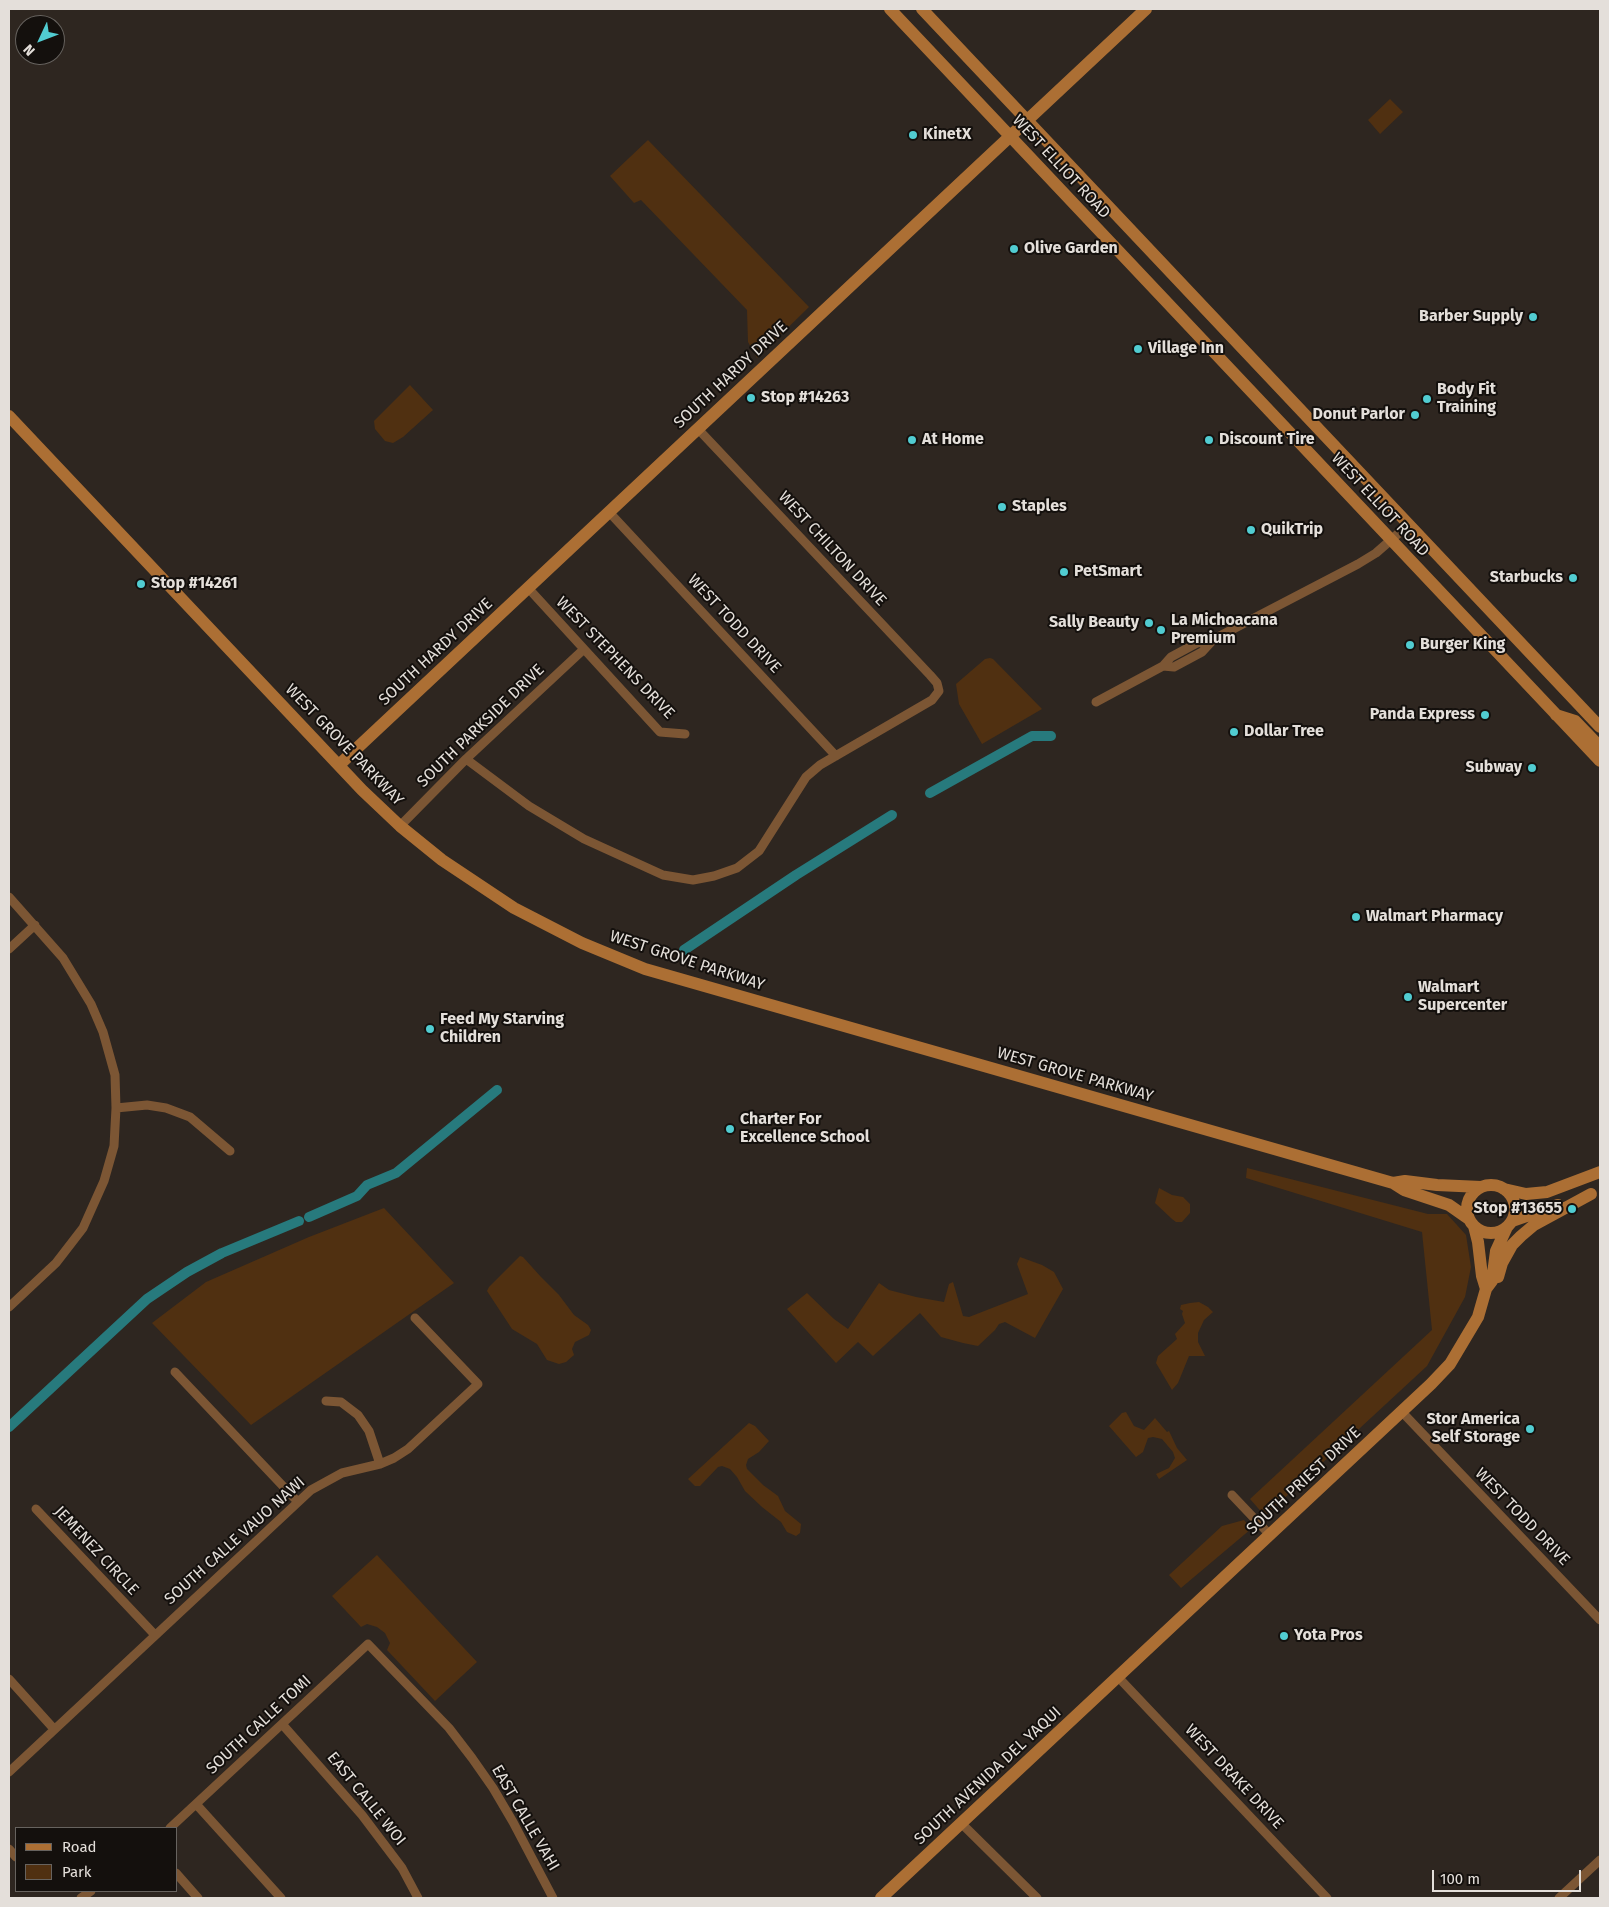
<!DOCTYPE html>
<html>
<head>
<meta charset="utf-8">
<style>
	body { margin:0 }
	#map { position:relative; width:1609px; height:1907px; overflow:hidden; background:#2e2620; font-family:"Fira Sans",sans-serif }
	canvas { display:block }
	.frame { position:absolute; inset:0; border:10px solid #e4dfda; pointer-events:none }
	.legend { position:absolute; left:15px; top:1827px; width:162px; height:65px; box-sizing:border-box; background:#14100d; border:1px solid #67635f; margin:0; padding:6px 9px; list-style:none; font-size:15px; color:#e4dfda }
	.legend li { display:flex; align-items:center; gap:10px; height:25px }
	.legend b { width:25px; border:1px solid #67635f }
	.north { position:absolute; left:15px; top:15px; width:50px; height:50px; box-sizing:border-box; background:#14100d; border:1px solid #67635f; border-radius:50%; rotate:227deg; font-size:14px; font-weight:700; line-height:20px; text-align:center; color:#e4dfda }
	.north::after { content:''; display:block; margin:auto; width:18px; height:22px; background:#51ccd1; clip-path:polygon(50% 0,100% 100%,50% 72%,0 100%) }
	.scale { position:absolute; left:1432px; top:1870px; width:149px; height:22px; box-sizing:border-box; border:2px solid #e4dfda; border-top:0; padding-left:6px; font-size:15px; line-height:18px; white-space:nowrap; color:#e4dfda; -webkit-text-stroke:4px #14100d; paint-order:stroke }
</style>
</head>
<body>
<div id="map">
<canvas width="1609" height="1907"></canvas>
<div class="frame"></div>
<ul class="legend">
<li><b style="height:6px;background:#ac6f34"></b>Road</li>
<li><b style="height:14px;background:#503011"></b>Park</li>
</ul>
<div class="north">N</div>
<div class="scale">100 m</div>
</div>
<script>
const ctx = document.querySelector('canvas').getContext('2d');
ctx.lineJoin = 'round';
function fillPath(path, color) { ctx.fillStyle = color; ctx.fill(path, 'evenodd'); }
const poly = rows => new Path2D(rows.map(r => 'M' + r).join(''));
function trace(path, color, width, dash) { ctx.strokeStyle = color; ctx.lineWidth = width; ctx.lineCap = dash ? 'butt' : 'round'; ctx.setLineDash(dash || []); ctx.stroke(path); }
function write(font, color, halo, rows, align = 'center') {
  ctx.font = font + ' "Fira Sans",sans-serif'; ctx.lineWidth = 4; ctx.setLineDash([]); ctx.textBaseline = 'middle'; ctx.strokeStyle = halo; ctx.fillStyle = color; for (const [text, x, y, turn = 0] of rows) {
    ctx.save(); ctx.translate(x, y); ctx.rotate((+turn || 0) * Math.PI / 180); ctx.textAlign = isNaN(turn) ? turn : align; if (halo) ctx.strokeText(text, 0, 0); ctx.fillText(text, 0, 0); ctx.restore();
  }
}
fillPath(poly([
	[1390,99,1403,112,1380,134,1368,120],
	[648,140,809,307,757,358,748,342,747,310,641,200,634,203,610,176],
	[410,385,433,410,403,437,393,443,385,441,375,429,374,421],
	[990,658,993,659,1042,709,982,744,959,704,956,684,985,659],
	[1247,1168,1428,1214,1447,1214,1466,1235,1471,1267,1465,1297,1427,1366,1265,1516,1250,1499,1432,1330,1422,1232,1246,1178],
	[1159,1188,1172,1195,1183,1197,1190,1204,1190,1213,1182,1222,1176,1222,1172,1219,1155,1203],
	[384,1208,454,1283,251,1425,152,1323,206,1282,309,1237],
	[520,1256,523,1257,541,1277,559,1295,574,1315,588,1325,591,1330,589,1335,575,1342,572,1349,574,1355,566,1362,559,1364,547,1360,537,1344,512,1329,487,1291,489,1287],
	[1020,1257,1042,1265,1054,1272,1063,1289,1035,1338,1005,1322,999,1324,995,1330,978,1346,963,1343,941,1337,920,1313,873,1356,858,1342,836,1363,787,1309,807,1293,834,1319,848,1329,879,1283,889,1290,916,1297,944,1302,949,1284,953,1282,963,1316,969,1317,1028,1294,1017,1264],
	[1199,1302,1208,1307,1213,1312,1204,1320,1198,1333,1198,1342,1205,1356,1189,1356,1178,1383,1172,1390,1156,1363,1158,1356,1177,1339,1175,1334,1185,1323,1182,1314,1183,1311,1180,1309,1181,1305,1190,1303],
	[1126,1412,1134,1426,1144,1430,1155,1418,1167,1432,1169,1431,1177,1448,1187,1460,1159,1479,1156,1474,1169,1468,1175,1458,1173,1452,1162,1439,1153,1437,1148,1438,1143,1452,1136,1457,1109,1426,1122,1413],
	[749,1423,755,1426,769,1441,759,1452,748,1459,746,1465,747,1469,763,1485,778,1496,785,1511,801,1524,800,1533,796,1536,787,1532,781,1522,762,1507,745,1491,737,1477,730,1469,722,1466,718,1467,700,1486,695,1486,688,1479],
	[1244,1520,1251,1529,1181,1588,1169,1575,1222,1526],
	[377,1555,477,1662,435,1701,387,1650,390,1643,385,1633,377,1627,367,1624,361,1627,332,1596]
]), '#503011');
trace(poly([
	[930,793,1032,736,1051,736],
	[684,950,796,875,892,815],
	[309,1217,357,1196,367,1185,396,1173,497,1090],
	[9,1427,147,1299,187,1272,222,1253,299,1221]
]), '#277a7d', 10);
trace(poly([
	[609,512,836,756],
	[529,589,660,732,685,734],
	[1163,666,1174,667,1202,652,1213,640],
	[1096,702,1163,666,1171,657,1197,643,1214,639,1358,564,1376,553,1408,525],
	[466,759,529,806,584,839,663,875,693,880,714,876,737,868,759,851,806,777,820,765,932,700,939,691,937,683,930,675,698,429],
	[400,826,466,759,584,649],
	[9,897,63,958,91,1004,103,1032,115,1075,116,1108,114,1146,104,1181,83,1228,56,1263,9,1307],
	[9,949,35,925],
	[116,1108,147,1105,166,1108,190,1117,230,1151],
	[175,1372,298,1502],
	[326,1401,341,1402,358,1415,369,1431,380,1464],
	[1402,1412,1600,1620],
	[1232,1495,1270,1535],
	[36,1509,155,1635],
	[1118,1677,1327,1898],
	[9,1679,54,1729],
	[282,1724,362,1815,402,1868,418,1898],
	[9,1772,311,1490,342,1473,380,1464,394,1458,408,1449,478,1384,415,1318],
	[196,1804,281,1898],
	[961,1823,1037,1898],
	[170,1828,368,1644,449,1728,472,1758,493,1788,513,1822,553,1898],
	[9,1849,16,1857],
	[176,1873,198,1898],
	[81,1898,91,1891],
	[1559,1898,1600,1860]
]), '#7c5634', 9);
trace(poly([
	[890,9,1600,761],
	[922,9,1600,727],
	[9,416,362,790,400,826,442,860,514,908,582,943,645,969,1393,1183,1404,1190,1449,1205,1469,1219],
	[1556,715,1575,721,1600,747],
	[339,765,1146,9],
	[1393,1183,1405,1181,1437,1185,1481,1187],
	'1467 1209a24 24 0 1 1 48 0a24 24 0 1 1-48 0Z',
	[1504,1189,1526,1194,1547,1192,1600,1172],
	[1512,1221,1558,1205],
	[1474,1226,1478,1242,1482,1276,1486,1289],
	[1498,1277,1502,1263,1512,1245,1521,1236,1534,1225,1591,1194],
	[881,1898,1431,1384,1450,1364,1478,1317,1486,1289,1492,1281,1496,1251,1507,1227]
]), '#ac6f34', 12);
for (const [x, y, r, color] of [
	[913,135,5,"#51ccd1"],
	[1014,249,5,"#51ccd1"],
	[1533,317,5,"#51ccd1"],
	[1138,349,5,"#51ccd1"],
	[751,398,5,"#51ccd1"],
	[1427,399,5,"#51ccd1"],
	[1415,415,5,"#51ccd1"],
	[912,440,5,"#51ccd1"],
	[1209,440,5,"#51ccd1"],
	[1002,507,5,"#51ccd1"],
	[1251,530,5,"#51ccd1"],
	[1064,572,5,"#51ccd1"],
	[1573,578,5,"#51ccd1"],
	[141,584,5,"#51ccd1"],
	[1149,623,5,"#51ccd1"],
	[1161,630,5,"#51ccd1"],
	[1410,645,5,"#51ccd1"],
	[1485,715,5,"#51ccd1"],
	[1234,732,5,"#51ccd1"],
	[1532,768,5,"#51ccd1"],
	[1356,917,5,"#51ccd1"],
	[1408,997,5,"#51ccd1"],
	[430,1029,5,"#51ccd1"],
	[730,1129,5,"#51ccd1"],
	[1572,1209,5,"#51ccd1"],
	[1530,1429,5,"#51ccd1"],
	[1284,1636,5,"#51ccd1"]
]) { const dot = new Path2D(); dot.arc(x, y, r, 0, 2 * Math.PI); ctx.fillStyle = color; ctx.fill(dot); trace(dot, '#14100d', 2); }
write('bold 16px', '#e4dfda', '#14100d', [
	["KinetX",923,135],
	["Olive Garden",1024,249],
	["Barber Supply",1523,317,"right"],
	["Village Inn",1148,349],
	["Body Fit",1437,390],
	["Training",1437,408],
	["Stop #14263",761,398],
	["Donut Parlor",1405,415,"right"],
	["At Home",922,440],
	["Discount Tire",1219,440],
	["Staples",1012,507],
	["QuikTrip",1261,530],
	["PetSmart",1074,572],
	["Starbucks",1563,578,"right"],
	["Stop #14261",151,584],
	["La Michoacana",1171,621],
	["Premium",1171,639],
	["Sally Beauty",1139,623,"right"],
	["Burger King",1420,645],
	["Panda Express",1475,715,"right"],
	["Dollar Tree",1244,732],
	["Subway",1522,768,"right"],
	["Walmart Pharmacy",1366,917],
	["Walmart",1418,988],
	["Supercenter",1418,1006],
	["Feed My Starving",440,1020],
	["Children",440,1038],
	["Charter For",740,1120],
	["Excellence School",740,1138],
	["Stop #13655",1562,1209,"right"],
	["Stor America",1520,1420,"right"],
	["Self Storage",1520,1438,"right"],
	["Yota Pros",1294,1636]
], 'left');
write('16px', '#e4dfda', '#14100d', [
	["WEST ELLIOT ROAD",1061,167,47],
	["SOUTH HARDY DRIVE",731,375,-43],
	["WEST ELLIOT ROAD",1380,505,47],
	["WEST CHILTON DRIVE",832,549,47],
	["WEST TODD DRIVE",734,624,47],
	["SOUTH HARDY DRIVE",436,652,-43],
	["WEST STEPHENS DRIVE",615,658,46],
	["SOUTH PARKSIDE DRIVE",481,726,-44],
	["WEST GROVE PARKWAY",344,745,46],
	["WEST GROVE PARKWAY",687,961,18],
	["WEST GROVE PARKWAY",1075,1075,16],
	["SOUTH PRIEST DRIVE",1304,1481,-43],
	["WEST TODD DRIVE",1522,1517,46],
	["SOUTH CALLE VAUO NAWI",235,1541,-42],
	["JEMENEZ CIRCLE",96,1551,47],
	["SOUTH CALLE TOMI",259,1725,-43],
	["SOUTH AVENIDA DEL YAQUI",988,1776,-43],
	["WEST DRAKE DRIVE",1234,1777,47],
	["EAST CALLE WOI",366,1799,51],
	["EAST CALLE VAHI",525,1818,60]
]);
</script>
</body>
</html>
